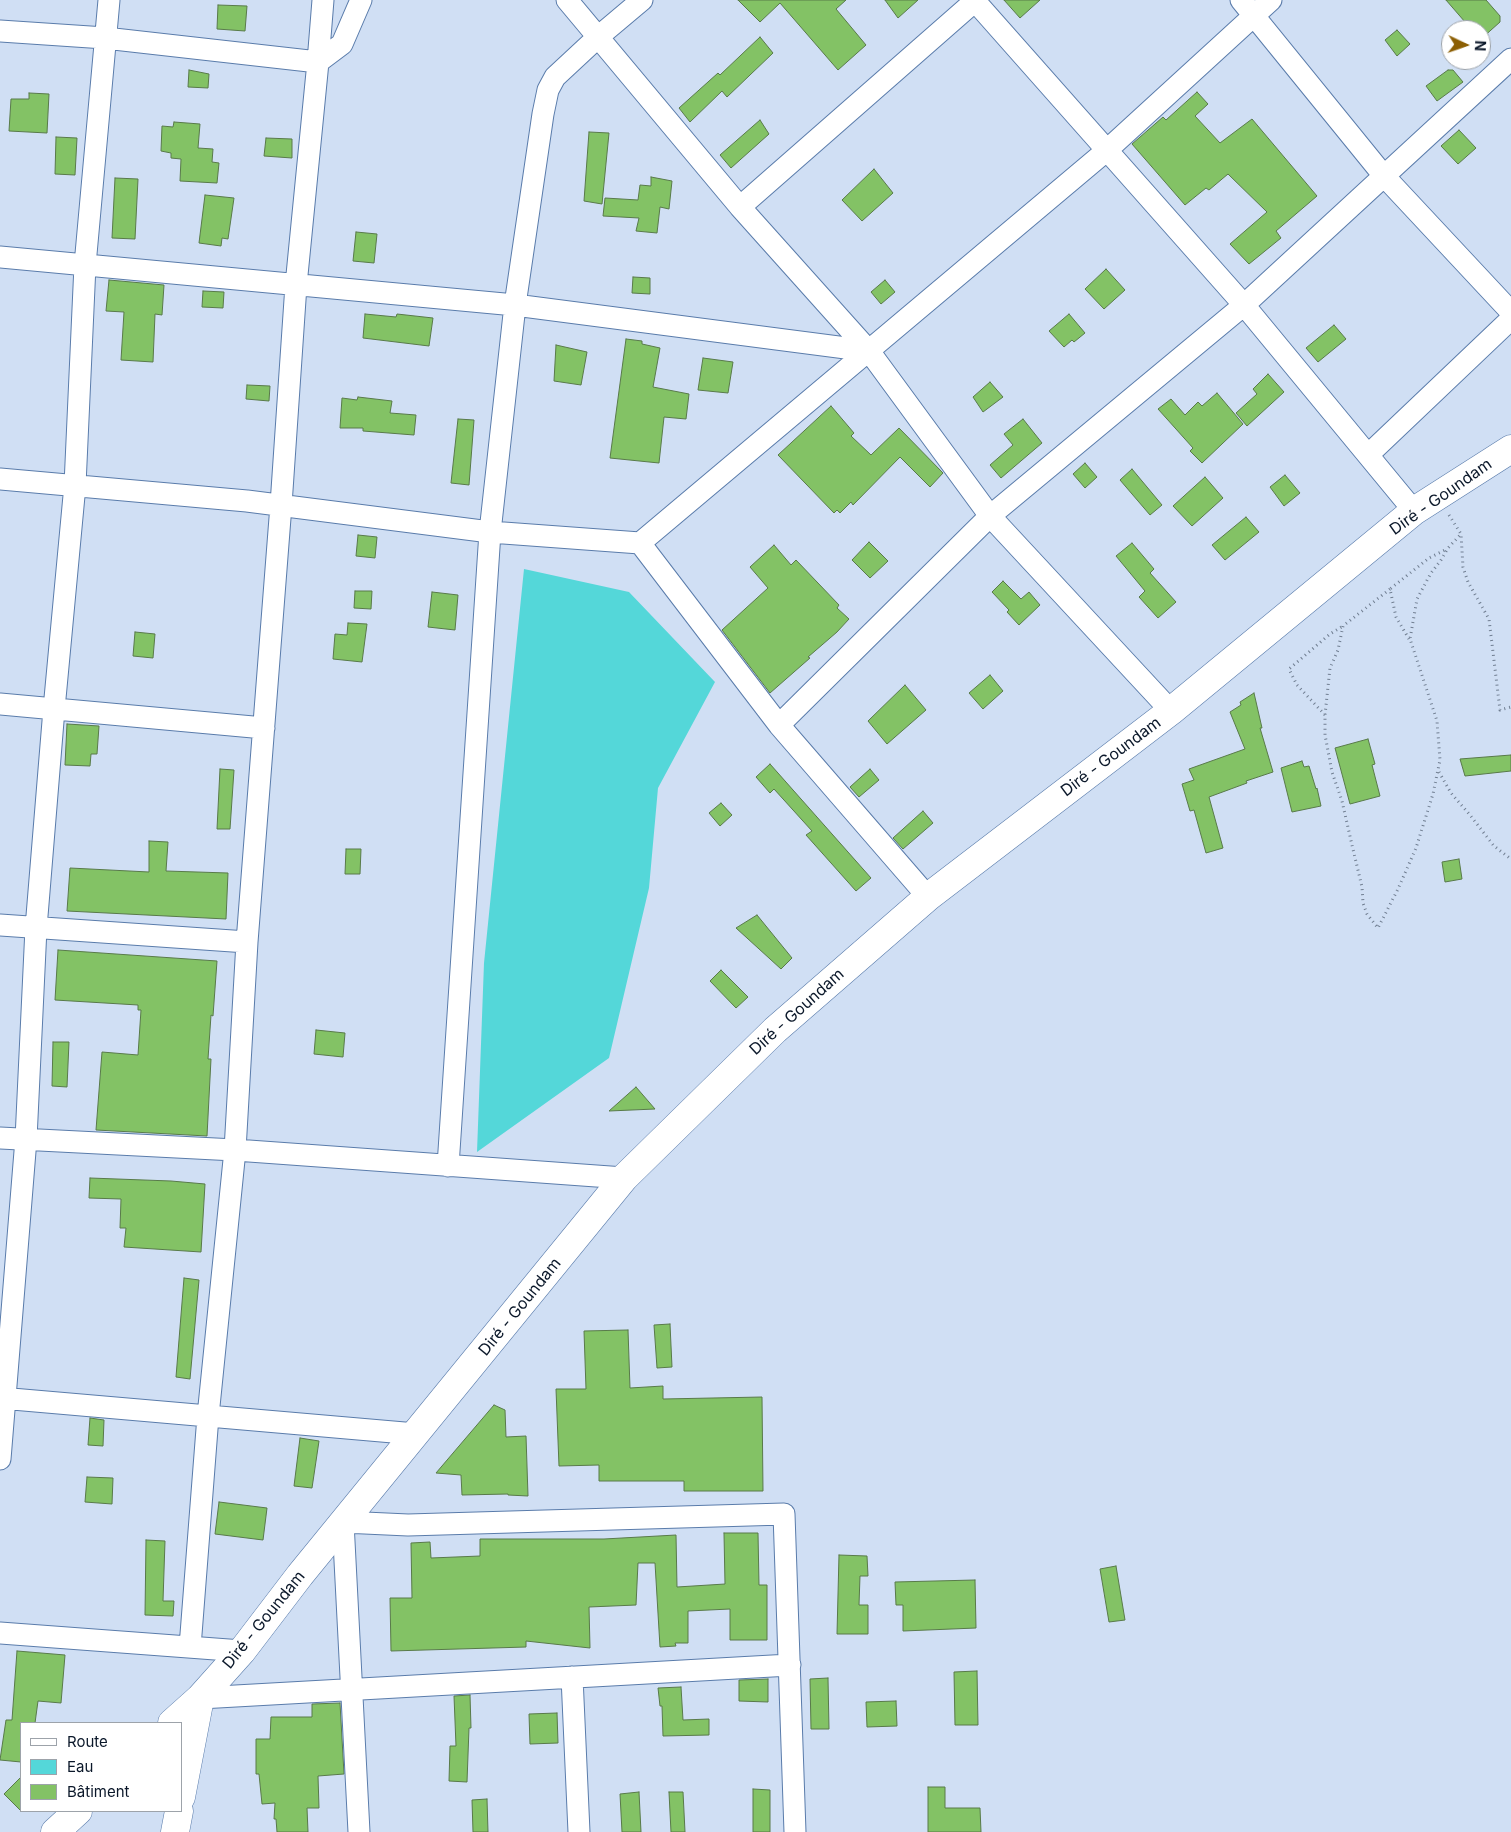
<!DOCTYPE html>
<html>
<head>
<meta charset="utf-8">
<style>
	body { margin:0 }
	#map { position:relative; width:1511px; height:1832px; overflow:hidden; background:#d0dff4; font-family:Inter,sans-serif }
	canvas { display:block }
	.legend { position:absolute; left:20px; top:1722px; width:162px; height:90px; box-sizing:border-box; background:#fff; border:1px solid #9da3aa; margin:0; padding:6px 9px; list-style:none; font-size:15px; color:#0b182a }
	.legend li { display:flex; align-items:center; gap:10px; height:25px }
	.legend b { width:25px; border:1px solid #9da3aa }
	.north { position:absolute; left:1441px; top:20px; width:50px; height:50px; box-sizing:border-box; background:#fff; border:1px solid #9da3aa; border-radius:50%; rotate:93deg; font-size:14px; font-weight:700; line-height:20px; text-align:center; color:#0b182a }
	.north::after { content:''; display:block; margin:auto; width:18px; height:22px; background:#8c5f04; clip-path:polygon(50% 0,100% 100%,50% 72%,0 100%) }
</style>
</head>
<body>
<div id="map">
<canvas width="1511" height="1832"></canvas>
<ul class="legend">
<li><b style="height:6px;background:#fff"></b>Route</li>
<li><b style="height:14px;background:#54d7d9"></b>Eau</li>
<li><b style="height:14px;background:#83c265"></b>Bâtiment</li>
</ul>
<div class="north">N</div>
</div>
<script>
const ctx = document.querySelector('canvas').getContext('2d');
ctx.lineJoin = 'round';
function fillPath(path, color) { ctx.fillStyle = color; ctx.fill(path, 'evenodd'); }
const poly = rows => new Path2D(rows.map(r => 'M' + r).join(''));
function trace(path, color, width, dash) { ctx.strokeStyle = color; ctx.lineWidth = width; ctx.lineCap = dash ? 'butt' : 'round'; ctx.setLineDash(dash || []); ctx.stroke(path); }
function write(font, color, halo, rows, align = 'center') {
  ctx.font = font + ' Inter,sans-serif'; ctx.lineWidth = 4.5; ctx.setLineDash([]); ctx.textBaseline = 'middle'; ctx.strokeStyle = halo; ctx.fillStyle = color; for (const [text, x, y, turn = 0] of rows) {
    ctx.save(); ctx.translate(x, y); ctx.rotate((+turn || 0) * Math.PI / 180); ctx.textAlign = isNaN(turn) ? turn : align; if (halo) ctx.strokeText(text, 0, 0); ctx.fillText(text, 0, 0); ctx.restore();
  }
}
fillPath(poly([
	[524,569,629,592,715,682,658,788,649,888,609,1058,477,1152,484,963]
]), '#54d7d9');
const building = poly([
	[738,0,846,0,836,9,866,45,838,70,780,3,760,22,738,0],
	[885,0,918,0,898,18,885,0],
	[1004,0,1040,0,1020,18,1004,0],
	[1446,0,1486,0,1500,16,1500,22,1481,39,1481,29,1472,30,1446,0],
	[218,5,247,6,245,31,217,29,218,5],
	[1397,30,1410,44,1397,56,1385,40,1397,30],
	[760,37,773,53,727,97,722,91,690,122,679,108,718,73,720,75,760,37],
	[189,70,209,74,208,88,188,87,189,70],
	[1448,70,1453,70,1463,82,1437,101,1426,86,1448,70],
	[1197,92,1208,104,1195,116,1220,143,1252,119,1317,196,1276,231,1281,238,1249,264,1230,244,1267,212,1228,174,1209,190,1206,188,1185,205,1132,144,1163,117,1166,120,1197,92],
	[29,93,49,94,47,133,9,131,11,99,29,99,29,93],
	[760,120,769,134,731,168,720,155,760,120],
	[174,122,200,124,198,148,213,149,212,162,219,163,217,183,180,181,181,159,171,158,171,153,161,151,162,126,173,127,174,122],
	[1459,130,1476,148,1458,164,1441,146,1459,130],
	[589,132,609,133,602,204,584,201,589,132],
	[56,137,77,138,75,175,55,174,56,137],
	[266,138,292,139,292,158,264,156,266,138],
	[874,169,893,193,862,221,842,200,874,169],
	[651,177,672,181,669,209,660,207,657,233,636,231,639,218,603,216,605,198,638,200,640,185,651,186,651,177],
	[115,178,138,179,135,239,112,238,115,178],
	[205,195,234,198,228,239,222,238,221,246,199,243,205,195],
	[356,232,377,234,374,263,353,261,356,232],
	[1106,269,1125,290,1104,309,1085,289,1106,269],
	[633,277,650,278,650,294,632,293,633,277],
	[109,280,164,285,162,315,155,314,153,362,121,360,124,312,106,311,109,280],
	[885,280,895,292,881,304,871,292,885,280],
	[203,291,224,292,223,308,202,307,203,291],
	[365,314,396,317,397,314,433,318,429,346,363,338,365,314],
	[1069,314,1085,333,1074,342,1072,340,1064,347,1049,331,1069,314],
	[1334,325,1346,339,1318,362,1306,348,1334,325],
	[626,339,642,341,642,344,660,348,653,387,689,394,686,419,664,417,659,463,610,458,626,339],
	[556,345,587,352,581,385,554,381,556,345],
	[703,358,733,362,728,393,698,390,703,358],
	[1268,374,1284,392,1247,426,1236,413,1257,394,1253,389,1268,374],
	[990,382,1003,397,983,412,973,397,990,382],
	[247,385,270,386,269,401,246,399,247,385],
	[1217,393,1243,424,1202,463,1190,451,1193,448,1158,409,1171,399,1185,415,1198,402,1202,406,1217,393],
	[358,397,392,401,390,413,416,415,414,435,363,431,363,428,340,428,342,398,357,400,358,397],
	[831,406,854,433,851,436,871,455,899,428,943,473,930,487,900,457,853,505,851,502,840,513,837,510,834,513,778,455,831,406],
	[458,419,474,420,469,485,451,483,458,419],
	[1023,419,1042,443,1001,478,990,465,1013,445,1004,434,1023,419],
	[1085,463,1097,477,1085,488,1073,474,1085,463],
	[1132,469,1162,505,1150,515,1120,480,1132,469],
	[1285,475,1300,493,1284,506,1270,487,1285,475],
	[1205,477,1223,498,1192,526,1173,506,1205,477],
	[1246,517,1259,532,1225,560,1212,545,1246,517],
	[358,535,377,537,375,558,356,556,358,535],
	[869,542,888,561,870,578,852,560,869,542],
	[1132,543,1154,569,1150,573,1176,602,1158,618,1139,597,1145,591,1116,556,1132,543],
	[774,545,791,565,796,560,839,605,837,608,849,619,837,632,808,657,810,658,770,693,722,630,768,588,750,567,774,545],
	[1003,581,1021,599,1029,592,1040,605,1019,625,1007,612,1009,610,992,592,1003,581],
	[355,591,372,591,371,609,354,608,355,591],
	[432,592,458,595,455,630,428,627,432,592],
	[348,623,367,624,362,662,333,659,335,634,347,635,348,623],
	[135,632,155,634,153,658,133,656,135,632],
	[990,675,1003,691,983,709,969,693,990,675],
	[905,685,926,710,887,744,868,721,905,685],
	[1254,693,1262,728,1260,728,1273,772,1246,781,1247,783,1209,797,1223,848,1206,853,1194,810,1190,811,1182,784,1194,780,1189,769,1245,749,1230,712,1241,705,1240,702,1254,693],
	[67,724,99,726,97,754,91,754,90,766,65,765,67,724],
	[1368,739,1375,764,1372,765,1380,796,1350,804,1335,748,1368,739],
	[1511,755,1511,771,1465,776,1460,759,1511,755],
	[1302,761,1304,767,1309,766,1316,789,1317,788,1321,806,1292,812,1281,768,1302,761],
	[770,764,871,878,856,891,806,835,812,831,774,789,770,793,756,777,770,764],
	[220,769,234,770,230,829,217,829,220,769],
	[870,769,879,780,859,797,850,787,870,769],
	[721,803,732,815,720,826,709,813,721,803],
	[923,811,933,823,903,849,893,838,923,811],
	[149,841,168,842,166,871,228,873,226,919,67,911,70,868,149,872,149,841],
	[346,849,361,849,360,874,345,874,346,849],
	[1459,859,1462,879,1445,882,1442,862,1459,859],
	[757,915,792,958,781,969,736,928,757,915],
	[58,950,217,961,213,1016,211,1015,208,1059,211,1059,207,1136,96,1130,102,1052,138,1055,141,1010,138,1010,138,1005,55,1000,58,950],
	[721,970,748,997,736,1008,710,981,721,970],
	[316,1030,345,1033,343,1057,314,1054,316,1030],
	[53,1042,69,1042,67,1087,52,1086,53,1042],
	[636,1087,655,1109,609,1111,636,1087],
	[90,1178,171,1181,205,1184,201,1252,124,1247,126,1228,120,1228,121,1199,89,1198,90,1178],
	[184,1278,199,1280,190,1379,176,1377,184,1278],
	[670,1324,672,1367,657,1368,654,1325,670,1324],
	[628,1330,630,1388,663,1386,663,1399,762,1397,763,1491,684,1491,684,1481,599,1481,599,1465,559,1466,556,1389,586,1389,584,1331,628,1330],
	[494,1405,505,1410,506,1437,526,1436,528,1496,508,1495,508,1494,462,1495,461,1475,436,1473,494,1405],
	[90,1418,104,1420,103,1446,88,1445,90,1418],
	[300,1438,319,1441,312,1488,294,1486,300,1438],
	[87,1477,113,1478,112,1504,85,1502,87,1477],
	[219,1502,267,1508,263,1540,215,1534,219,1502],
	[724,1533,758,1533,759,1585,767,1585,767,1640,730,1640,730,1609,688,1611,688,1643,675,1643,676,1646,660,1647,655,1563,638,1563,636,1605,589,1607,590,1648,526,1641,526,1647,391,1651,390,1598,412,1598,411,1543,430,1542,431,1558,480,1556,480,1539,604,1539,676,1535,677,1587,725,1584,724,1533],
	[146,1540,165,1541,163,1601,174,1601,173,1616,145,1615,146,1540],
	[839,1555,867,1556,868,1576,860,1576,859,1605,868,1605,868,1634,837,1634,839,1555],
	[1116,1566,1125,1620,1109,1622,1100,1569,1116,1566],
	[975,1580,976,1628,903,1631,903,1605,896,1605,895,1582,975,1580],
	[17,1651,65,1655,61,1703,38,1701,35,1723,21,1723,21,1762,0,1760,6,1720,12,1720,17,1651],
	[977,1671,978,1725,955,1725,954,1672,977,1671],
	[828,1678,829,1729,811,1729,810,1679,828,1678],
	[768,1679,768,1702,739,1701,739,1680,768,1679],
	[681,1687,683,1720,709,1719,709,1735,663,1736,662,1706,660,1706,658,1688,681,1687],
	[470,1695,471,1728,469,1728,467,1782,449,1781,450,1746,456,1746,454,1696,470,1695],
	[896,1701,897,1726,867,1727,866,1702,896,1701],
	[340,1703,344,1774,318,1776,319,1808,307,1808,308,1832,277,1832,276,1819,274,1819,275,1803,262,1804,259,1774,256,1774,256,1739,270,1739,271,1717,312,1717,312,1704,340,1703],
	[557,1713,558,1743,530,1744,529,1714,557,1713],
	[21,1777,21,1811,4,1794,21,1777],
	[928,1787,945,1787,945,1808,980,1808,981,1832,928,1832,928,1787],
	[753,1789,770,1790,770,1832,753,1832,753,1789],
	[639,1792,641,1832,622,1832,620,1794,639,1792],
	[669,1792,683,1792,685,1832,671,1832,669,1792],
	[487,1799,488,1832,473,1832,472,1800,487,1799]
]);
fillPath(building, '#83c265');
trace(building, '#587a49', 1);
const street = poly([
	[567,0,740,207,869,351,990,516,1171,711],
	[974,0,1244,305,1414,511],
	[1241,0,1384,176,1511,312],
	[0,31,105,38,318,62,342,44,361,0],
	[740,207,976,0],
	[0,257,515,305,869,351],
	[1368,455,1511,319],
	[0,479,247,501,490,532,640,543,1106,151,1271,0],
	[640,543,779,725,928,897],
	[0,704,264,728],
	[779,725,990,516,1244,305,1511,59],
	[0,925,247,942],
	[0,1138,235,1150,624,1178],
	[448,1166,490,532,515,305,543,114,548,90,555,77,598,37,642,0],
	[0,1398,416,1434],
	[0,1459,26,1139,36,928,54,709,75,485,85,265,109,0],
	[0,1633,242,1651],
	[190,1647,208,1416,235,1150,247,942,281,505,296,285,318,62,323,0],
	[572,1677,579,1832],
	[200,1698,790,1665],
	[359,1832,343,1522,408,1525,784,1514,795,1832]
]);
const secondary = poly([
	[172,1723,200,1698,242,1651,300,1575,624,1178,775,1030,928,897,1171,711,1414,511,1511,449],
	[181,1797,200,1698],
	[55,1832,78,1811],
	[175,1832,179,1811]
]);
trace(street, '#5a7cab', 23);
trace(secondary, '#5a7cab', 29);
trace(poly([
	[1449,515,1461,534,1463,567,1468,582,1489,619,1500,710,1511,707],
	[1390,589,1343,626,1338,650,1330,668,1325,715,1325,735,1332,772,1342,801,1352,845,1362,887,1363,903,1367,914,1378,928,1398,889,1416,848,1433,794,1440,760,1437,721,1410,639,1417,599,1431,573,1441,560,1448,548,1461,534],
	[1409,639,1396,617,1390,589,1429,558,1447,549],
	[1325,715,1297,685,1289,669,1330,634,1343,626],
	[1439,772,1451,793,1470,815,1494,846,1511,859]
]), '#707e91', 3, [1, 4]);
trace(street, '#fff', 21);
trace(secondary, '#fff', 28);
write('16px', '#0b182a', '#fff', [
	["Diré - Goundam",1441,497,-35],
	["Diré - Goundam",1111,757,-37],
	["Diré - Goundam",797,1012,-42],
	["Diré - Goundam",520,1307,-51],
	["Diré - Goundam",264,1620,-51]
]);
</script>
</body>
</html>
